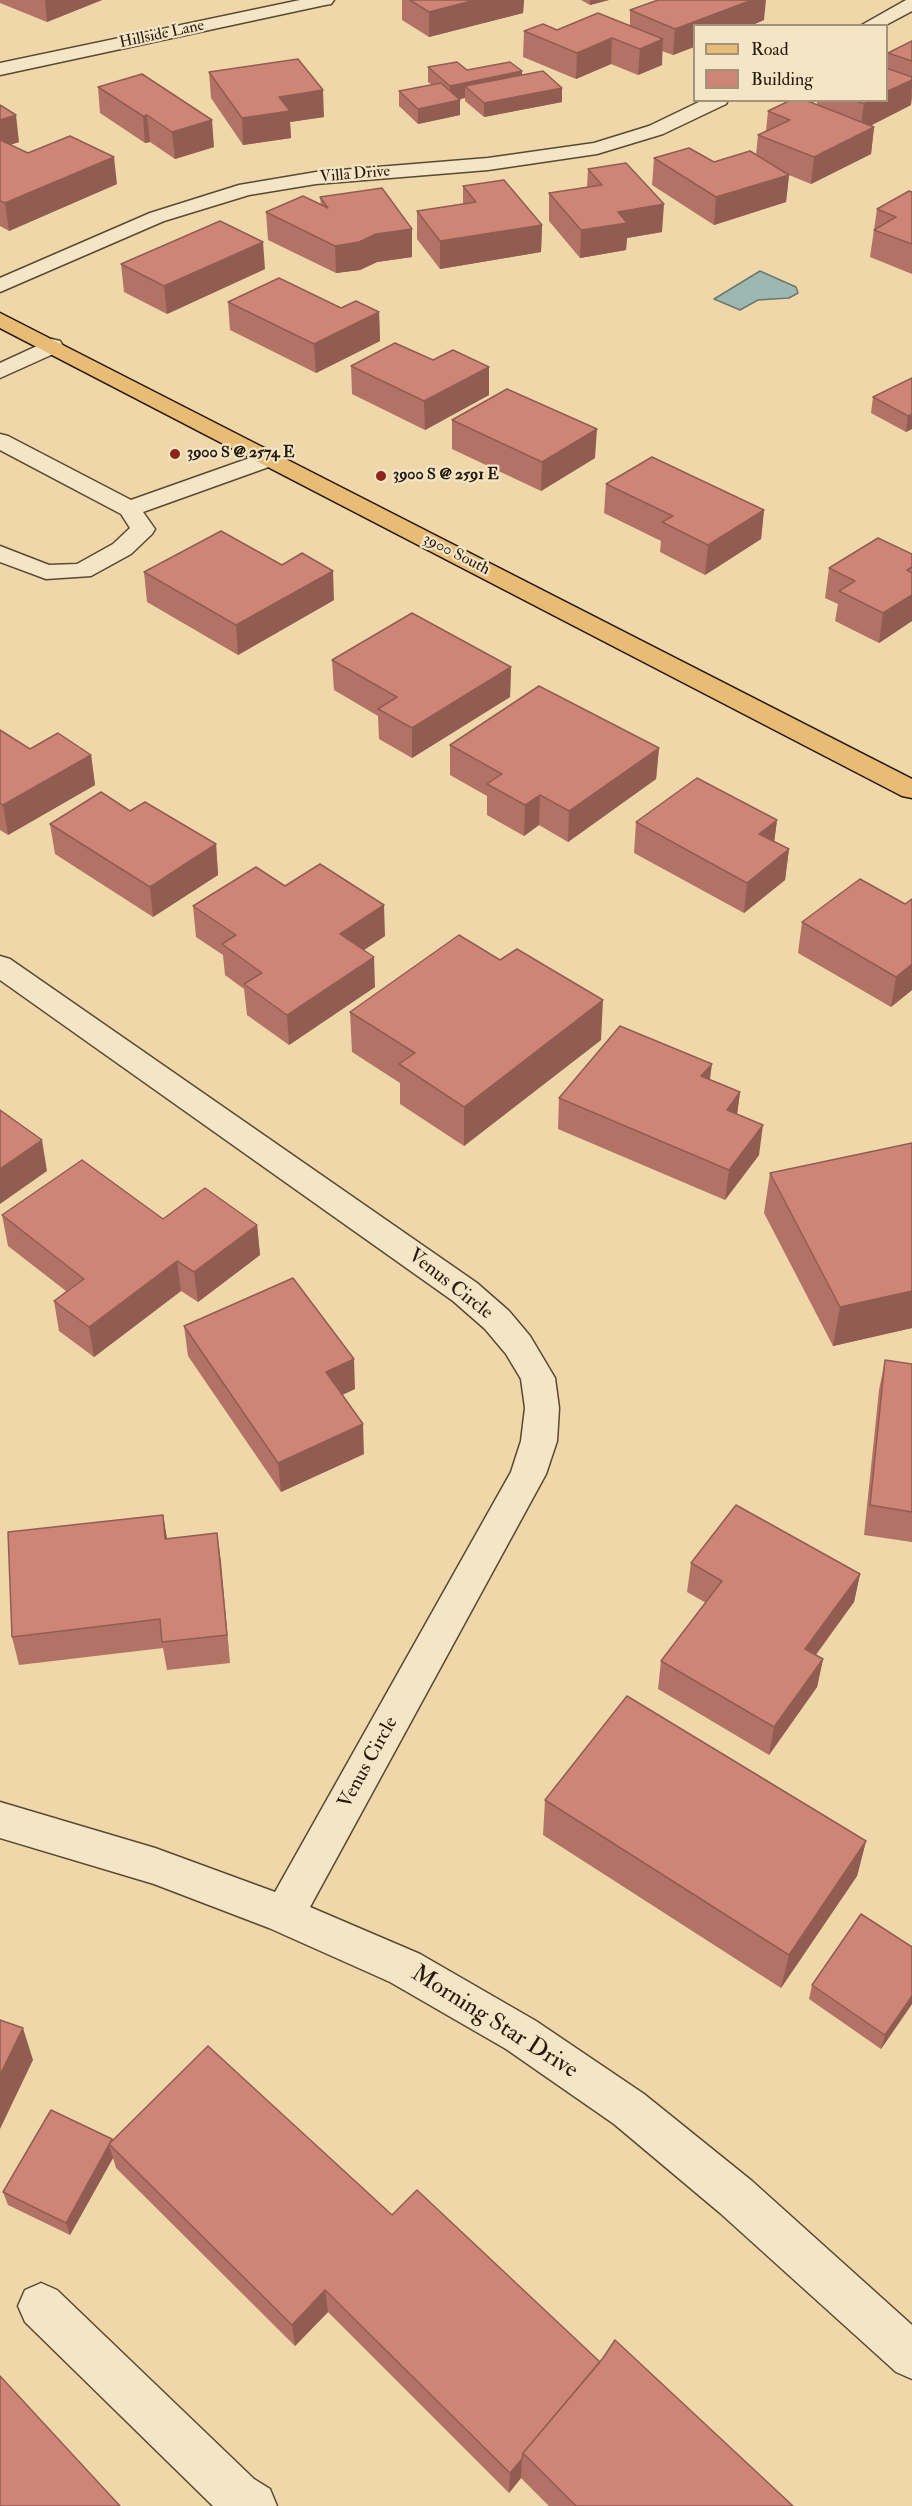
<!DOCTYPE html>
<html>
<head>
<meta charset="utf-8">
<style>
	body { margin:0 }
	#map { position:relative; width:912px; height:2506px; overflow:hidden; background:#efd7a9; font-family:"IM FELL Double Pica",serif }
	canvas { display:block }
	.legend { position:absolute; left:693px; top:24px; width:195px; height:78px; box-sizing:border-box; background:#f5e5c7; border:2px solid #a2947b; margin:0; padding:8px 10px; list-style:none; font-size:18px; color:#251a0a }
	.legend li { display:flex; align-items:center; gap:12px; height:30px }
	.legend b { width:30px; border:2px solid #a2947b }
</style>
</head>
<body>
<div id="map">
<canvas width="912" height="2506"></canvas>
<ul class="legend">
<li><b style="height:8px;background:#e8bc74"></b>Road</li>
<li><b style="height:16px;background:#cf8575"></b>Building</li>
</ul>
</div>
<script>
const ctx = document.querySelector('canvas').getContext('2d');
ctx.lineJoin = 'round';
function fillPath(path, color) { ctx.fillStyle = color; ctx.fill(path, 'evenodd'); }
const poly = rows => new Path2D(rows.map(r => 'M' + r).join(''));
function trace(path, color, width, dash) { ctx.strokeStyle = color; ctx.lineWidth = width; ctx.lineCap = dash ? 'butt' : 'round'; ctx.setLineDash(dash || []); ctx.stroke(path); }
function write(font, color, halo, rows, align = 'center') {
  ctx.font = font + ' "IM FELL Double Pica",serif'; ctx.lineWidth = 4.5; ctx.setLineDash([]); ctx.textBaseline = 'middle'; ctx.strokeStyle = halo; ctx.fillStyle = color; for (const [text, x, y, turn = 0] of rows) {
    ctx.save(); ctx.translate(x, y); ctx.rotate((+turn || 0) * Math.PI / 180); ctx.textAlign = isNaN(turn) ? turn : align; if (halo) ctx.strokeText(text, 0, 0); ctx.fillText(text, 0, 0); ctx.restore();
  }
}
const water = poly([
	[760,271,796,287,798,293,789,298,758,300,740,310,714,299,760,271]
]);
fillPath(water, '#9cb8b1');
trace(water, '#6c796e', 1.5);
const minor = poly([
	[300,0,334,0,331,4,325,5,0,75,0,63,300,0],
	[906,0,912,0,912,11,884,26,860,26,906,0],
	[703,100,728,100,726,104,663,134,597,154,488,170,316,184,249,195,164,221,0,292,0,278,150,213,239,185,316,172,488,158,594,143,649,126,703,100],
	[52,339,60,341,63,346,60,351,0,378,0,363,52,339],
	[0,434,8,436,131,500,261,454,269,452,277,454,281,459,277,464,143,512,155,529,152,534,131,554,91,576,46,579,0,562,0,546,49,565,77,564,113,544,130,528,121,514,0,450,0,434],
	[0,956,10,959,477,1283,509,1311,530,1336,555,1378,559,1408,557,1441,546,1474,310,1907,420,1954,536,2021,644,2094,752,2181,912,2325,912,2379,896,2372,720,2213,614,2124,506,2049,390,1982,269,1928,154,1884,0,1838,0,1802,155,1848,275,1892,511,1472,521,1441,525,1408,521,1379,506,1354,485,1329,453,1301,0,980,0,956],
	[41,2283,57,2290,254,2479,270,2489,277,2506,213,2506,25,2322,18,2306,25,2290,41,2283]
]);
const major = poly([
	[0,313,912,779,912,798,902,796,0,328,0,313]
]);
trace(minor, '#584932', 3);
trace(major, '#251a0a', 3);
fillPath(minor, '#f5e5c7');
fillPath(major, '#e8bc74');
fillPath(poly([
	[0,0,102,0,47,22,0,3],
	[402,0,524,0,523,13,429,37,402,20],
	[581,0,609,0,590,5],
	[630,10,764,20,750,26,694,26,694,47,673,55,662,51,662,65,638,75,611,64,576,79,523,57,524,31,630,26],
	[912,41,912,98,911,105,870,126,874,127,871,154,811,184,789,175,786,202,714,225,652,185,654,158,714,162,756,155,758,135,766,131,768,111,817,105,817,100,886,100,886,68,888,53],
	[428,67,522,75,562,88,562,102,484,117,465,101,465,98,459,99,460,100,460,115,418,124,399,106,399,91,432,85,428,82],
	[209,72,324,117,290,122,291,138,243,145,211,98],
	[98,87,214,147,175,159,150,142,145,143,100,113],
	[0,105,19,142,10,145,28,153,117,184,9,231,0,226],
	[588,169,662,232,627,238,626,250,580,258,549,221,549,193,587,187],
	[463,186,542,225,541,252,440,269,417,239,417,211,463,204],
	[912,192,912,274,870,257,877,209],
	[320,197,412,229,412,257,377,262,360,270,336,273,268,240,266,212,321,205],
	[121,264,265,269,167,314,124,292],
	[228,302,341,308,379,312,380,341,316,373,230,330],
	[433,360,489,395,425,430,352,394,351,366],
	[912,378,912,429,906,432,871,413,873,397],
	[452,420,595,458,541,491,452,449],
	[606,484,764,510,761,539,705,575,660,552,661,541,604,513],
	[912,554,912,621,879,643,835,621,838,604,825,598,829,568],
	[282,565,334,600,238,655,147,602,144,572],
	[332,660,511,667,510,697,412,758,379,739,378,716,334,690],
	[0,730,30,749,91,755,95,785,8,835,0,830],
	[450,745,659,748,656,779,568,842,539,825,524,836,487,815,487,796,450,775],
	[130,811,216,844,218,875,153,917,55,854,50,824],
	[777,820,774,842,789,849,785,880,744,913,634,853,636,822],
	[285,886,385,936,364,950,375,987,289,1045,247,1015,244,989,225,975,223,955,196,937,193,906],
	[912,899,912,990,891,1007,798,953,802,922,905,904],
	[350,1012,601,1040,464,1146,400,1104,400,1083,352,1052],
	[710,1080,740,1092,737,1114,759,1155,725,1200,558,1129,559,1098],
	[912,1143,912,1328,833,1346,764,1213,770,1173],
	[2,1215,163,1219,257,1225,260,1255,198,1302,181,1291,94,1357,59,1331,54,1301,66,1291,8,1246],
	[184,1326,355,1389,342,1395,364,1454,281,1492,188,1356],
	[885,1360,912,1364,912,1542,864,1535,879,1390],
	[163,1515,167,1539,217,1533,230,1663,167,1670,163,1648,19,1665,12,1637],
	[691,1563,860,1574,854,1602,816,1655,823,1659,817,1687,769,1755,658,1689,661,1661,706,1603,687,1592],
	[545,1800,866,1841,857,1876,781,1988,543,1835],
	[812,1985,912,2004,881,2049,809,1999],
	[112,2139,113,2141,392,2215,600,2362,793,2506,549,2506,521,2478,509,2493,328,2312,295,2346,116,2168,113,2158,70,2235,8,2205,3,2192]
]), '#b27265');
fillPath(poly([
	[45,0,102,0,47,22],
	[475,0,524,0,523,13,429,37,429,12],
	[590,0,609,0,590,5],
	[752,0,766,0,764,20,750,26,694,26,694,47,673,55,675,29],
	[612,38,611,64,576,79,577,53],
	[663,39,662,65,638,75,640,49],
	[522,71,522,86,465,86,465,98,450,101,450,86],
	[912,80,911,105,860,131,864,104,871,100,886,100,886,92],
	[562,88,562,102,484,117,484,103],
	[323,90,324,117,290,122,291,138,243,145,242,118,279,97],
	[460,100,460,115,418,124,418,109],
	[16,115,19,142,0,148,0,120],
	[147,115,150,142,145,143,143,116],
	[212,120,214,147,175,159,172,132],
	[874,127,871,154,811,184,814,157],
	[114,157,117,184,9,231,5,203],
	[789,175,786,202,714,225,716,197],
	[664,204,662,232,627,238,626,250,580,258,581,230,618,212],
	[542,225,541,252,440,269,440,241],
	[412,229,412,257,377,262,360,270,336,273,335,246,376,234],
	[263,242,265,269,167,314,164,286],
	[379,312,380,341,316,373,314,344],
	[489,367,489,395,425,430,424,401],
	[912,414,912,429,906,432,908,416],
	[597,429,595,458,541,491,542,462],
	[764,510,761,539,705,575,708,545],
	[333,571,334,600,238,655,236,625],
	[912,595,912,621,879,643,883,613],
	[511,667,510,697,412,758,412,728],
	[659,748,656,779,568,842,569,811],
	[91,755,95,785,8,835,3,805],
	[540,795,539,825,524,836,525,805],
	[777,820,773,851,759,834],
	[216,844,218,875,153,917,150,887],
	[789,849,785,880,744,913,747,883],
	[384,905,385,936,341,965,340,934],
	[374,957,375,987,289,1045,287,1015],
	[912,964,912,990,891,1007,896,977],
	[603,1000,601,1040,464,1146,464,1107],
	[712,1064,708,1094,701,1076],
	[740,1092,736,1123,727,1110],
	[763,1125,759,1155,725,1200,729,1170],
	[42,1140,47,1171,0,1204,0,1169],
	[257,1225,260,1255,198,1302,194,1272],
	[177,1261,181,1291,94,1357,89,1327],
	[912,1291,912,1328,833,1346,840,1307],
	[354,1359,355,1389,327,1402,326,1372],
	[363,1424,364,1454,281,1492,278,1463],
	[163,1515,168,1544,165,1539],
	[217,1533,221,1562,230,1663,227,1635],
	[860,1574,854,1602,799,1677,805,1649],
	[823,1659,817,1687,769,1755,774,1727],
	[866,1841,857,1876,781,1988,789,1955],
	[912,1996,912,2004,881,2049,885,2035],
	[23,2028,33,2060,0,2129,0,2075],
	[109,2145,113,2158,70,2235,66,2223],
	[325,2290,328,2312,295,2346,292,2325],
	[522,2459,521,2478,509,2493,510,2473]
]), '#915d52');
const building = poly([
	[410,0,475,0,429,12,410,0],
	[658,0,752,0,675,29,630,10,658,0],
	[598,13,663,39,640,49,612,38,577,53,524,31,543,24,557,30,598,13],
	[912,41,912,61,888,53,912,41],
	[298,59,323,90,279,97,290,111,242,118,209,72,298,59],
	[457,62,467,70,510,62,522,71,450,86,428,67,457,62],
	[886,68,912,77,912,80,886,92,886,68],
	[543,71,562,88,484,103,465,86,543,71],
	[142,74,212,120,172,132,147,115,143,116,98,87,142,74],
	[441,83,460,100,418,109,399,91,441,83],
	[791,100,805,100,874,127,814,157,758,135,790,120,768,111,791,100],
	[854,100,871,100,864,104,854,100],
	[0,105,16,115,0,120,0,105],
	[70,136,114,157,5,203,0,201,0,140,28,153,70,136],
	[689,148,714,162,750,151,789,175,716,197,654,158,689,148],
	[626,163,664,204,618,212,627,223,581,230,549,193,602,185,588,169,626,163],
	[504,180,542,225,440,241,417,211,476,202,463,186,504,180],
	[382,188,412,229,376,234,359,242,335,246,266,212,303,196,328,208,320,197,382,188],
	[909,191,912,192,912,244,874,230,896,217,877,209,909,191],
	[220,221,263,242,164,286,121,264,220,221],
	[279,278,341,308,356,301,379,312,314,344,228,302,279,278],
	[395,343,433,360,453,350,489,367,424,401,351,366,395,343],
	[912,378,912,414,908,416,873,397,912,378],
	[507,389,597,429,542,462,452,420,507,389],
	[652,457,764,510,708,545,662,522,673,516,606,484,652,457],
	[221,531,282,565,302,553,333,571,236,625,144,572,221,531],
	[878,538,912,554,912,567,907,570,912,573,912,595,883,613,839,591,855,581,829,568,878,538],
	[412,613,511,667,412,728,378,709,397,697,332,660,412,613],
	[539,686,659,748,569,811,540,795,525,805,487,784,502,774,450,745,539,686],
	[0,730,30,749,58,733,91,755,3,805,0,803,0,730],
	[697,778,777,820,759,834,789,849,747,883,636,822,697,778],
	[101,792,130,811,145,802,216,844,150,887,50,824,101,792],
	[320,864,384,905,340,934,374,957,287,1015,244,984,262,973,222,944,236,935,193,906,256,867,285,886,320,864],
	[860,879,905,904,912,899,912,964,896,977,802,922,860,879],
	[459,935,500,960,517,949,603,1000,464,1107,399,1064,415,1053,350,1012,459,935],
	[620,1026,712,1064,701,1076,740,1092,727,1110,763,1125,729,1170,559,1098,620,1026],
	[0,1110,42,1140,0,1169,0,1110],
	[912,1143,912,1291,840,1307,770,1173,912,1143],
	[82,1160,163,1219,205,1188,257,1225,194,1272,177,1261,89,1327,54,1301,84,1279,2,1215,82,1160],
	[293,1278,354,1359,326,1372,363,1424,278,1463,184,1326,293,1278],
	[885,1360,912,1364,912,1512,870,1505,885,1360],
	[736,1505,860,1574,805,1649,823,1659,774,1727,661,1661,722,1581,691,1563,736,1505],
	[163,1515,165,1539,217,1533,227,1635,162,1642,160,1619,12,1637,8,1532,163,1515],
	[627,1696,866,1841,789,1955,545,1800,627,1696],
	[861,1914,912,1947,912,1996,885,2035,812,1985,861,1914],
	[0,2020,23,2028,0,2075,0,2020],
	[208,2046,392,2215,417,2190,600,2362,523,2453,522,2459,510,2473,325,2290,292,2325,109,2144,208,2046],
	[51,2110,112,2139,66,2223,3,2192,51,2110],
	[615,2340,793,2506,576,2506,523,2453,603,2358,615,2340],
	[0,2376,120,2506,0,2506,0,2376]
]);
fillPath(building, '#cf8575');
trace(building, '#915d52', 1.5);
for (const [x, y, r, color] of [
	[175,454,6,"#8f2418"],
	[381,476,6,"#8f2418"]
]) { const dot = new Path2D(); dot.arc(x, y, r, 0, 2 * Math.PI); ctx.fillStyle = color; ctx.fill(dot); trace(dot, '#f5e5c7', 2); }
write('16px', '#251a0a', '#f5e5c7', [
	["Hillside Lane",162,35,-12],
	["Villa Drive",355,175,-5],
	["3900 South",456,555,27]
]);
write('bold 16px', '#251a0a', '#f5e5c7', [
	["3900 S @ 2574 E",187,454],
	["3900 S @ 2591 E",393,476]
], 'left');
write('20px', '#251a0a', '#f5e5c7', [
	["Venus Circle",450,1285,38],
	["Venus Circle",369,1763,-61]
]);
write('24px', '#251a0a', '#f5e5c7', [
	["Morning Star Drive",494,2023,32]
]);
</script>
</body>
</html>
